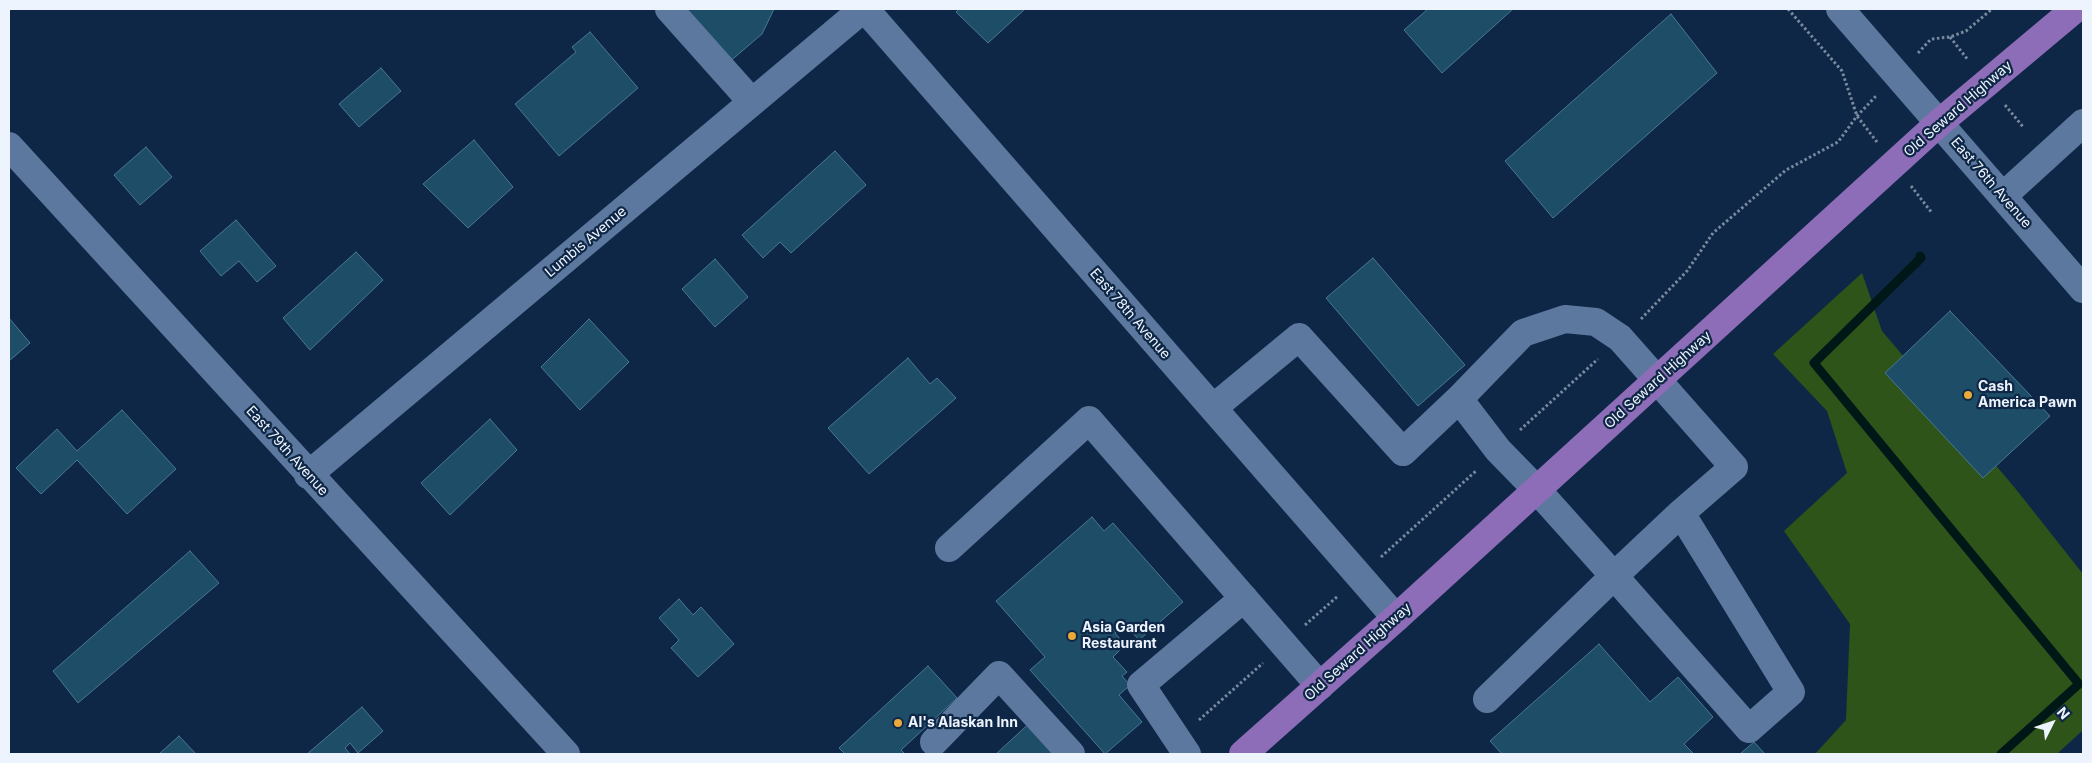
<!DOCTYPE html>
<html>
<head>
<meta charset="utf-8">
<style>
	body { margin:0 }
	#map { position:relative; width:2092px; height:763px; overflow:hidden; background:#0e2747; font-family:Inter,sans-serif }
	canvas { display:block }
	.frame { position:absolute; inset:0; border:10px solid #eef4fd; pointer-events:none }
	.north { position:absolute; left:2027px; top:698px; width:50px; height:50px; -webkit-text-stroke:4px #0e2747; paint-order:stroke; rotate:49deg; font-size:14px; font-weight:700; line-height:20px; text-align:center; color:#eef4fd }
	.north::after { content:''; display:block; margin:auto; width:18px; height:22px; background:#eef4fd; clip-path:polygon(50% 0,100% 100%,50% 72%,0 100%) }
</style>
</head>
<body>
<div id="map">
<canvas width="2092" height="763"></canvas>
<div class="frame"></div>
<div class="north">N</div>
</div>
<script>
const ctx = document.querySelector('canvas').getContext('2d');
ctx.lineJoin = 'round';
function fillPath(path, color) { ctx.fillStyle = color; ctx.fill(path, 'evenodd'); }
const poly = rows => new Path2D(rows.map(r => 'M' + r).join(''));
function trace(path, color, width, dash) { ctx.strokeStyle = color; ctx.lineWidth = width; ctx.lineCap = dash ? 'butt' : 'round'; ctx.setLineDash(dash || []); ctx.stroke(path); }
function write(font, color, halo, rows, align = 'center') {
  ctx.font = font + ' Inter,sans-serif'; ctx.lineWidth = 4.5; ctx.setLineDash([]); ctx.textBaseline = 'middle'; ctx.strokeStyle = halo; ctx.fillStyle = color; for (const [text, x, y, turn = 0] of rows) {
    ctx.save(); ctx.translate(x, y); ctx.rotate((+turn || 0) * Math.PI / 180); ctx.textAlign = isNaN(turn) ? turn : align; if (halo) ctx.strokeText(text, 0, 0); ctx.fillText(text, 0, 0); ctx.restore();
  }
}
fillPath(poly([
	[1862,273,1882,331,2015,488,2083,574,2083,730,2057,754,1815,754,1846,720,1850,624,1784,531,1847,473,1827,411,1773,354]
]), '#2e541a');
trace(poly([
	[1920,256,1921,258,1814,363,2079,684,2001,754]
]), '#001718', 9);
const building = poly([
	[681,9,774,9,762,34,728,63,681,9],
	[960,9,1025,9,988,43,956,12,960,9],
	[1428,9,1513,9,1442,73,1404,30,1428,9],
	[1671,14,1717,73,1553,218,1505,161,1671,14],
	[590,32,638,88,559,156,515,104,576,52,572,47,590,32],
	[381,68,401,91,359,127,339,104,381,68],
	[474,140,513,187,468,228,423,184,474,140],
	[146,147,172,177,140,205,114,175,146,147],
	[835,151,866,185,791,253,780,242,763,258,742,235,835,151],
	[236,220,276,266,257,282,239,261,221,276,200,251,236,220],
	[356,252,383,280,310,350,283,318,356,252],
	[1373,258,1465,365,1418,406,1326,298,1373,258],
	[715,259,748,297,715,327,682,289,715,259],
	[1950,311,2050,416,1983,478,1885,373,1950,311],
	[9,318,30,343,9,361,9,318],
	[589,319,629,362,580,410,541,367,589,319],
	[908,358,930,384,937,378,956,398,869,474,828,428,908,358],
	[122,410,176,469,127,514,77,460,41,494,16,468,57,429,77,451,122,410],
	[490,419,517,450,450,515,421,483,490,419],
	[1092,517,1104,531,1113,523,1183,602,1139,640,1125,624,1115,633,1120,639,1115,644,1120,650,1113,657,1127,672,1122,676,1130,685,1119,695,1142,722,1105,754,1030,670,1045,657,996,601,1092,517],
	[190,551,219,583,78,703,53,671,190,551],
	[679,599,693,615,701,607,734,644,698,677,671,648,679,640,659,618,679,599],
	[1599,644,1650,702,1678,677,1713,717,1684,744,1694,754,1502,754,1490,741,1599,644],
	[928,666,957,698,901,750,905,754,845,754,839,748,928,666],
	[362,707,383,731,358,753,350,743,345,748,350,754,307,754,362,707],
	[1035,718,1069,754,996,754,1035,718],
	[179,736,196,754,159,754,179,736],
	[1754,742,1765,754,1740,754,1754,742]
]);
fillPath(building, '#1e4d68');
trace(building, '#4a7895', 1);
trace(poly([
	[1788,9,1842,71,1857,116,1877,142],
	[1950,37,1968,60],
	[1918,53,1931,39,1950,37,1966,31,1992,9],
	[2005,105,2024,128],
	[1911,186,1932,213],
	[1641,319,1687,271,1713,233,1786,170,1838,142,1857,116,1877,95],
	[1520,430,1598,359],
	[1381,557,1477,470],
	[1305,625,1338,596],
	[1199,720,1263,663]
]), '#79899e', 3, [2.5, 2.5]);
trace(poly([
	[669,9,752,102],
	[865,9,1396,618],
	[1840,9,2083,289],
	[9,146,566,754],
	[2003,196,2083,123],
	[1213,408,1299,337,1403,452,1459,399],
	[308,475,863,9],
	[949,548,1089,420,1320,686],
	[1487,699,1614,576,1681,513,1734,467,1620,338,1596,322,1565,319,1523,333,1459,399,1498,450,1537,490,1614,576,1749,729,1791,692,1681,513],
	[934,742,999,675,1071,754],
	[1187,754,1141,685,1244,598]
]), '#5c789e', 28);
trace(poly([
	[1243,754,1396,618,1939,123,2075,9]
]), '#8e6db8', 28);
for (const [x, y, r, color] of [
	[1968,395,5,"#eba939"],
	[1072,636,5,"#eba939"],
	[898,723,5,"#eba939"]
]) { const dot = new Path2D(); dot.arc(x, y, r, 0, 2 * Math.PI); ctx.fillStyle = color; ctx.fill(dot); trace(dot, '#0e2747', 2); }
write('14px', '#eef4fd', '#0e2747', [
	["Old Seward Highway",1958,109,-41],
	["East 76th Avenue",1991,183,49],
	["Lumbis Avenue",586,242,-40],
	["East 78th Avenue",1130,314,49],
	["Old Seward Highway",1658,380,-42],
	["East 79th Avenue",287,451,48],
	["Old Seward Highway",1358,652,-42]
]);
write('bold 14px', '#eef4fd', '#0e2747', [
	["Cash",1978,387],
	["America Pawn",1978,403],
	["Asia Garden",1082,628],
	["Restaurant",1082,644],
	["Al's Alaskan Inn",908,723]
], 'left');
</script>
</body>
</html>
